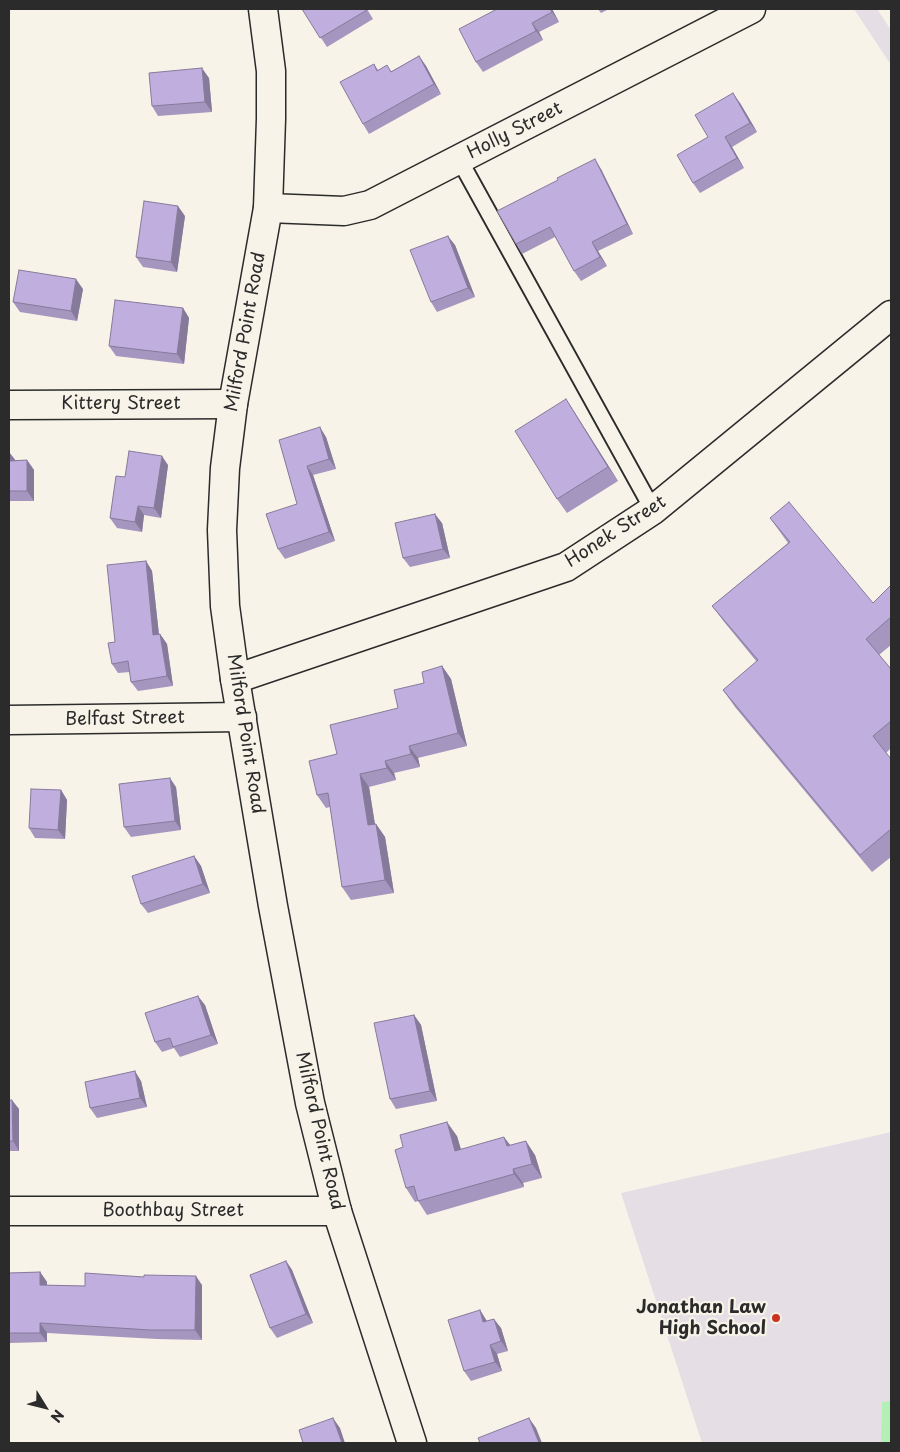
<!DOCTYPE html>
<html>
<head>
<meta charset="utf-8">
<style>
	body { margin:0 }
	#map { position:relative; width:900px; height:1452px; overflow:hidden; background:#f7f3e8; font-family:"Playpen Sans",sans-serif }
	canvas { display:block }
	.frame { position:absolute; inset:0; border:10px solid #2b2b2b; pointer-events:none }
	.north { position:absolute; left:20px; top:1382px; width:50px; height:50px; -webkit-text-stroke:4px #f7f3e8; paint-order:stroke; rotate:126deg; font-size:14px; font-weight:700; line-height:20px; text-align:center; color:#2b2b2b }
	.north::after { content:''; display:block; margin:auto; width:18px; height:22px; background:#2b2b2b; clip-path:polygon(50% 0,100% 100%,50% 72%,0 100%) }
</style>
</head>
<body>
<div id="map">
<canvas width="900" height="1452"></canvas>
<div class="frame"></div>
<div class="north">N</div>
</div>
<script>
const ctx = document.querySelector('canvas').getContext('2d');
ctx.lineJoin = 'round';
function fillPath(path, color) { ctx.fillStyle = color; ctx.fill(path, 'evenodd'); }
const poly = rows => new Path2D(rows.map(r => 'M' + r).join(''));
function trace(path, color, width, dash) { ctx.strokeStyle = color; ctx.lineWidth = width; ctx.lineCap = dash ? 'butt' : 'round'; ctx.setLineDash(dash || []); ctx.stroke(path); }
function write(font, color, halo, rows, align = 'center') {
  ctx.font = font + ' "Playpen Sans",sans-serif'; ctx.lineWidth = 4.5; ctx.setLineDash([]); ctx.textBaseline = 'middle'; ctx.strokeStyle = halo; ctx.fillStyle = color; for (const [text, x, y, turn = 0] of rows) {
    ctx.save(); ctx.translate(x, y); ctx.rotate((+turn || 0) * Math.PI / 180); ctx.textAlign = isNaN(turn) ? turn : align; if (halo) ctx.strokeText(text, 0, 0); ctx.fillText(text, 0, 0); ctx.restore();
  }
}
fillPath(poly([
	[854,9,877,9,891,30,891,65],
	[891,1132,891,1443,702,1443,621,1193]
]), '#e6dee5');
fillPath(poly([
	[891,1401,891,1443,881,1443,882,1402]
]), '#b2f0b6');
const lane = poly([
	[459,159,653,510]
]);
const street = poly([
	[268,208,344,211,370,205,751,9],
	[9,405,233,404],
	[235,679,566,567,653,510,891,315],
	[9,720,242,717],
	[9,1211,337,1211]
]);
const secondary = poly([
	[263,9,271,71,271,119,268,208,233,404,225,468,222,530,225,606,235,679,273,906,310,1103,337,1211,412,1443]
]);
trace(lane, '#2b2b2b', 19);
trace(street, '#2b2b2b', 31);
trace(secondary, '#2b2b2b', 31);
trace(lane, '#f7f3e8', 15);
trace(street, '#f7f3e8', 28);
trace(secondary, '#f7f3e8', 28);
fillPath(poly([
	[302,9,367,9,373,19,327,47],
	[497,9,552,9,559,22,539,32,543,40,483,72,476,62],
	[598,9,609,9,601,13],
	[419,56,426,66,441,94,369,134,363,124,374,64,378,70,392,71],
	[209,78,212,112,158,116,152,106],
	[740,103,757,132,732,147,744,168,700,193,693,183,708,137],
	[601,169,633,234,598,251,607,266,581,281,574,271,555,237,522,254,516,244],
	[185,216,177,272,143,267,136,257],
	[455,245,475,297,437,312,431,302],
	[83,289,77,321,20,312,13,302],
	[183,308,189,318,184,364,116,356,109,346],
	[566,399,575,413,618,481,567,513,557,499],
	[326,437,336,469,313,475,335,541,285,559,278,549,297,504,279,440],
	[9,452,15,460,27,460,34,470,34,501,9,501],
	[168,465,161,518,144,515,142,532,117,528,110,518,125,477],
	[770,518,873,603,891,585,891,645,879,655,891,669,891,748,886,753,891,759,891,857,872,872,735,707,723,690,757,662,725,623,712,606,788,543],
	[442,523,450,558,410,567,403,558],
	[146,561,152,571,159,634,160,634,167,644,173,686,138,691,131,682,130,672,118,673,112,664,115,642],
	[442,666,451,679,467,746,418,758,420,767,394,773,396,780,369,787,375,824,376,824,385,837,394,893,351,900,342,887,330,807,326,808,317,795,337,754,398,708],
	[176,787,181,830,131,837,124,827],
	[61,790,67,800,65,839,35,838,29,828],
	[194,856,201,866,210,893,148,913,141,904],
	[205,1005,218,1044,180,1057,174,1048,162,1052,155,1042],
	[414,1015,421,1025,437,1101,396,1109,390,1099],
	[141,1081,147,1107,97,1118,90,1108],
	[9,1100,19,1109,19,1151,9,1151],
	[457,1136,461,1149,510,1145,535,1155,542,1178,523,1183,524,1187,427,1215,418,1201,415,1202,406,1188],
	[286,1261,292,1270,313,1323,277,1338,270,1328],
	[40,1272,47,1282,47,1285,85,1286,202,1285,202,1340,157,1339,47,1333,47,1342,9,1343,9,1273],
	[480,1310,487,1321,501,1328,508,1351,497,1354,502,1371,471,1381,464,1371]
]), '#a496bf');
fillPath(poly([
	[550,9,552,9,559,22,552,12],
	[532,23,539,32,543,40,536,31],
	[419,56,426,66,441,94,434,84],
	[202,68,209,78,212,112,205,102],
	[733,93,740,103,757,132,750,123],
	[725,137,732,147,744,168,737,158],
	[595,159,601,169,633,234,627,224],
	[178,206,185,216,177,272,171,262],
	[448,236,455,245,475,297,468,288],
	[592,242,598,251,607,266,600,257],
	[76,279,83,289,77,321,71,311],
	[183,308,189,318,184,364,177,354],
	[566,399,575,413,618,481,608,467],
	[320,427,326,437,336,469,329,459],
	[9,452,16,461,10,461],
	[162,456,168,465,161,518,154,508],
	[27,460,34,470,34,501,27,491],
	[307,466,313,475,335,541,329,532],
	[138,506,144,515,142,532,135,522],
	[435,514,442,523,450,558,443,549],
	[146,561,152,571,160,645,153,635],
	[160,634,167,644,173,686,167,676],
	[442,666,451,679,467,746,458,733],
	[409,746,418,758,420,767,411,754],
	[385,761,394,773,396,780,387,768],
	[360,774,369,787,377,838,368,825],
	[170,778,176,787,181,830,175,821],
	[61,790,67,800,65,839,58,830],
	[376,824,385,837,394,893,385,880],
	[194,856,201,866,210,893,203,884],
	[198,996,205,1005,218,1044,211,1035],
	[414,1015,421,1025,437,1101,430,1091],
	[135,1071,141,1081,147,1107,140,1098],
	[12,1100,19,1109,19,1151,13,1141],
	[447,1122,457,1136,465,1165,455,1151],
	[504,1137,514,1150,507,1146],
	[526,1141,535,1155,542,1178,532,1164],
	[513,1169,523,1183,524,1187,514,1174],
	[286,1261,292,1270,313,1323,306,1314],
	[40,1272,47,1282,47,1294,40,1285],
	[196,1276,202,1285,202,1340,195,1330],
	[480,1310,486,1320,490,1332,483,1322],
	[494,1319,501,1328,508,1351,501,1341],
	[40,1323,47,1333,47,1342,40,1333],
	[490,1345,497,1354,502,1371,495,1362],
	[333,1418,340,1428,345,1443,342,1443],
	[529,1418,536,1428,542,1443,539,1443]
]), '#867a9b');
const building = poly([
	[302,9,366,9,367,10,320,38,302,9],
	[497,9,550,9,552,12,532,23,536,31,476,62,459,29,497,9],
	[419,56,434,84,363,124,340,82,374,64,377,71,387,65,391,72,419,56],
	[202,68,205,102,152,106,149,73,202,68],
	[733,93,750,123,725,137,737,158,693,183,677,155,708,137,695,115,733,93],
	[595,159,627,224,592,242,600,257,574,271,550,227,516,244,497,211,558,180,557,178,595,159],
	[144,201,178,206,171,262,136,257,144,201],
	[448,236,468,288,431,302,410,250,448,236],
	[19,270,76,279,71,311,13,302,19,270],
	[115,300,183,308,177,354,109,346,115,300],
	[566,399,608,467,557,499,515,431,566,399],
	[320,427,329,459,307,466,329,532,278,549,266,514,297,504,279,440,320,427],
	[129,451,162,456,154,508,138,506,135,522,110,518,116,476,125,477,129,451],
	[9,452,10,461,27,460,27,491,9,491,9,452],
	[789,502,873,603,891,585,891,617,866,639,891,669,891,721,873,736,891,759,891,829,860,855,723,690,758,660,712,606,790,542,770,518,789,502],
	[435,514,443,549,403,558,395,523,435,514],
	[146,561,153,635,160,634,167,676,131,682,128,661,112,664,108,643,115,642,107,565,146,561],
	[442,666,458,733,409,746,411,754,385,761,387,768,360,774,368,825,376,824,385,880,342,887,328,793,317,795,309,761,337,754,330,725,398,708,394,690,424,683,422,672,442,666],
	[170,778,175,821,124,827,119,784,170,778],
	[31,789,61,790,58,830,29,828,31,789],
	[194,856,203,884,141,904,132,876,194,856],
	[198,996,211,1035,173,1047,170,1038,155,1042,145,1013,198,996],
	[414,1015,430,1091,390,1099,374,1023,414,1015],
	[135,1071,140,1098,90,1108,85,1082,135,1071],
	[9,1100,12,1100,13,1141,9,1141,9,1100],
	[447,1122,455,1151,504,1137,507,1146,526,1141,532,1164,513,1169,514,1174,418,1201,414,1186,406,1188,395,1150,403,1147,400,1135,447,1122],
	[286,1261,306,1314,270,1328,250,1275,286,1261],
	[40,1272,40,1285,85,1286,85,1273,144,1277,144,1275,196,1276,195,1330,150,1330,40,1323,40,1333,9,1333,9,1273,40,1272],
	[480,1310,483,1322,494,1319,501,1341,490,1345,495,1362,464,1371,448,1320,480,1310],
	[333,1418,342,1443,303,1443,299,1430,333,1418],
	[529,1418,539,1443,480,1443,478,1438,529,1418]
]);
fillPath(building, '#bfaede');
trace(building, '#867a9b', 1);
for (const [x, y, r, color] of [
	[776,1318,5,"#c8321e"]
]) { const dot = new Path2D(); dot.arc(x, y, r, 0, 2 * Math.PI); ctx.fillStyle = color; ctx.fill(dot); trace(dot, '#f7f3e8', 2); }
write('18px', '#2b2b2b', '#f7f3e8', [
	["Holly Street",515,131,-27],
	["Milford Point Road",246,332,-80],
	["Kittery Street",121,404],
	["Honek Street",616,532,-33],
	["Belfast Street",125,719,-1],
	["Milford Point Road",245,734,81],
	["Milford Point Road",319,1131,77],
	["Boothbay Street",173,1211]
]);
write('bold 18px', '#2b2b2b', '#f7f3e8', [
	["Jonathan Law",766,1308],
	["High School",766,1329]
], 'right');
</script>
</body>
</html>
